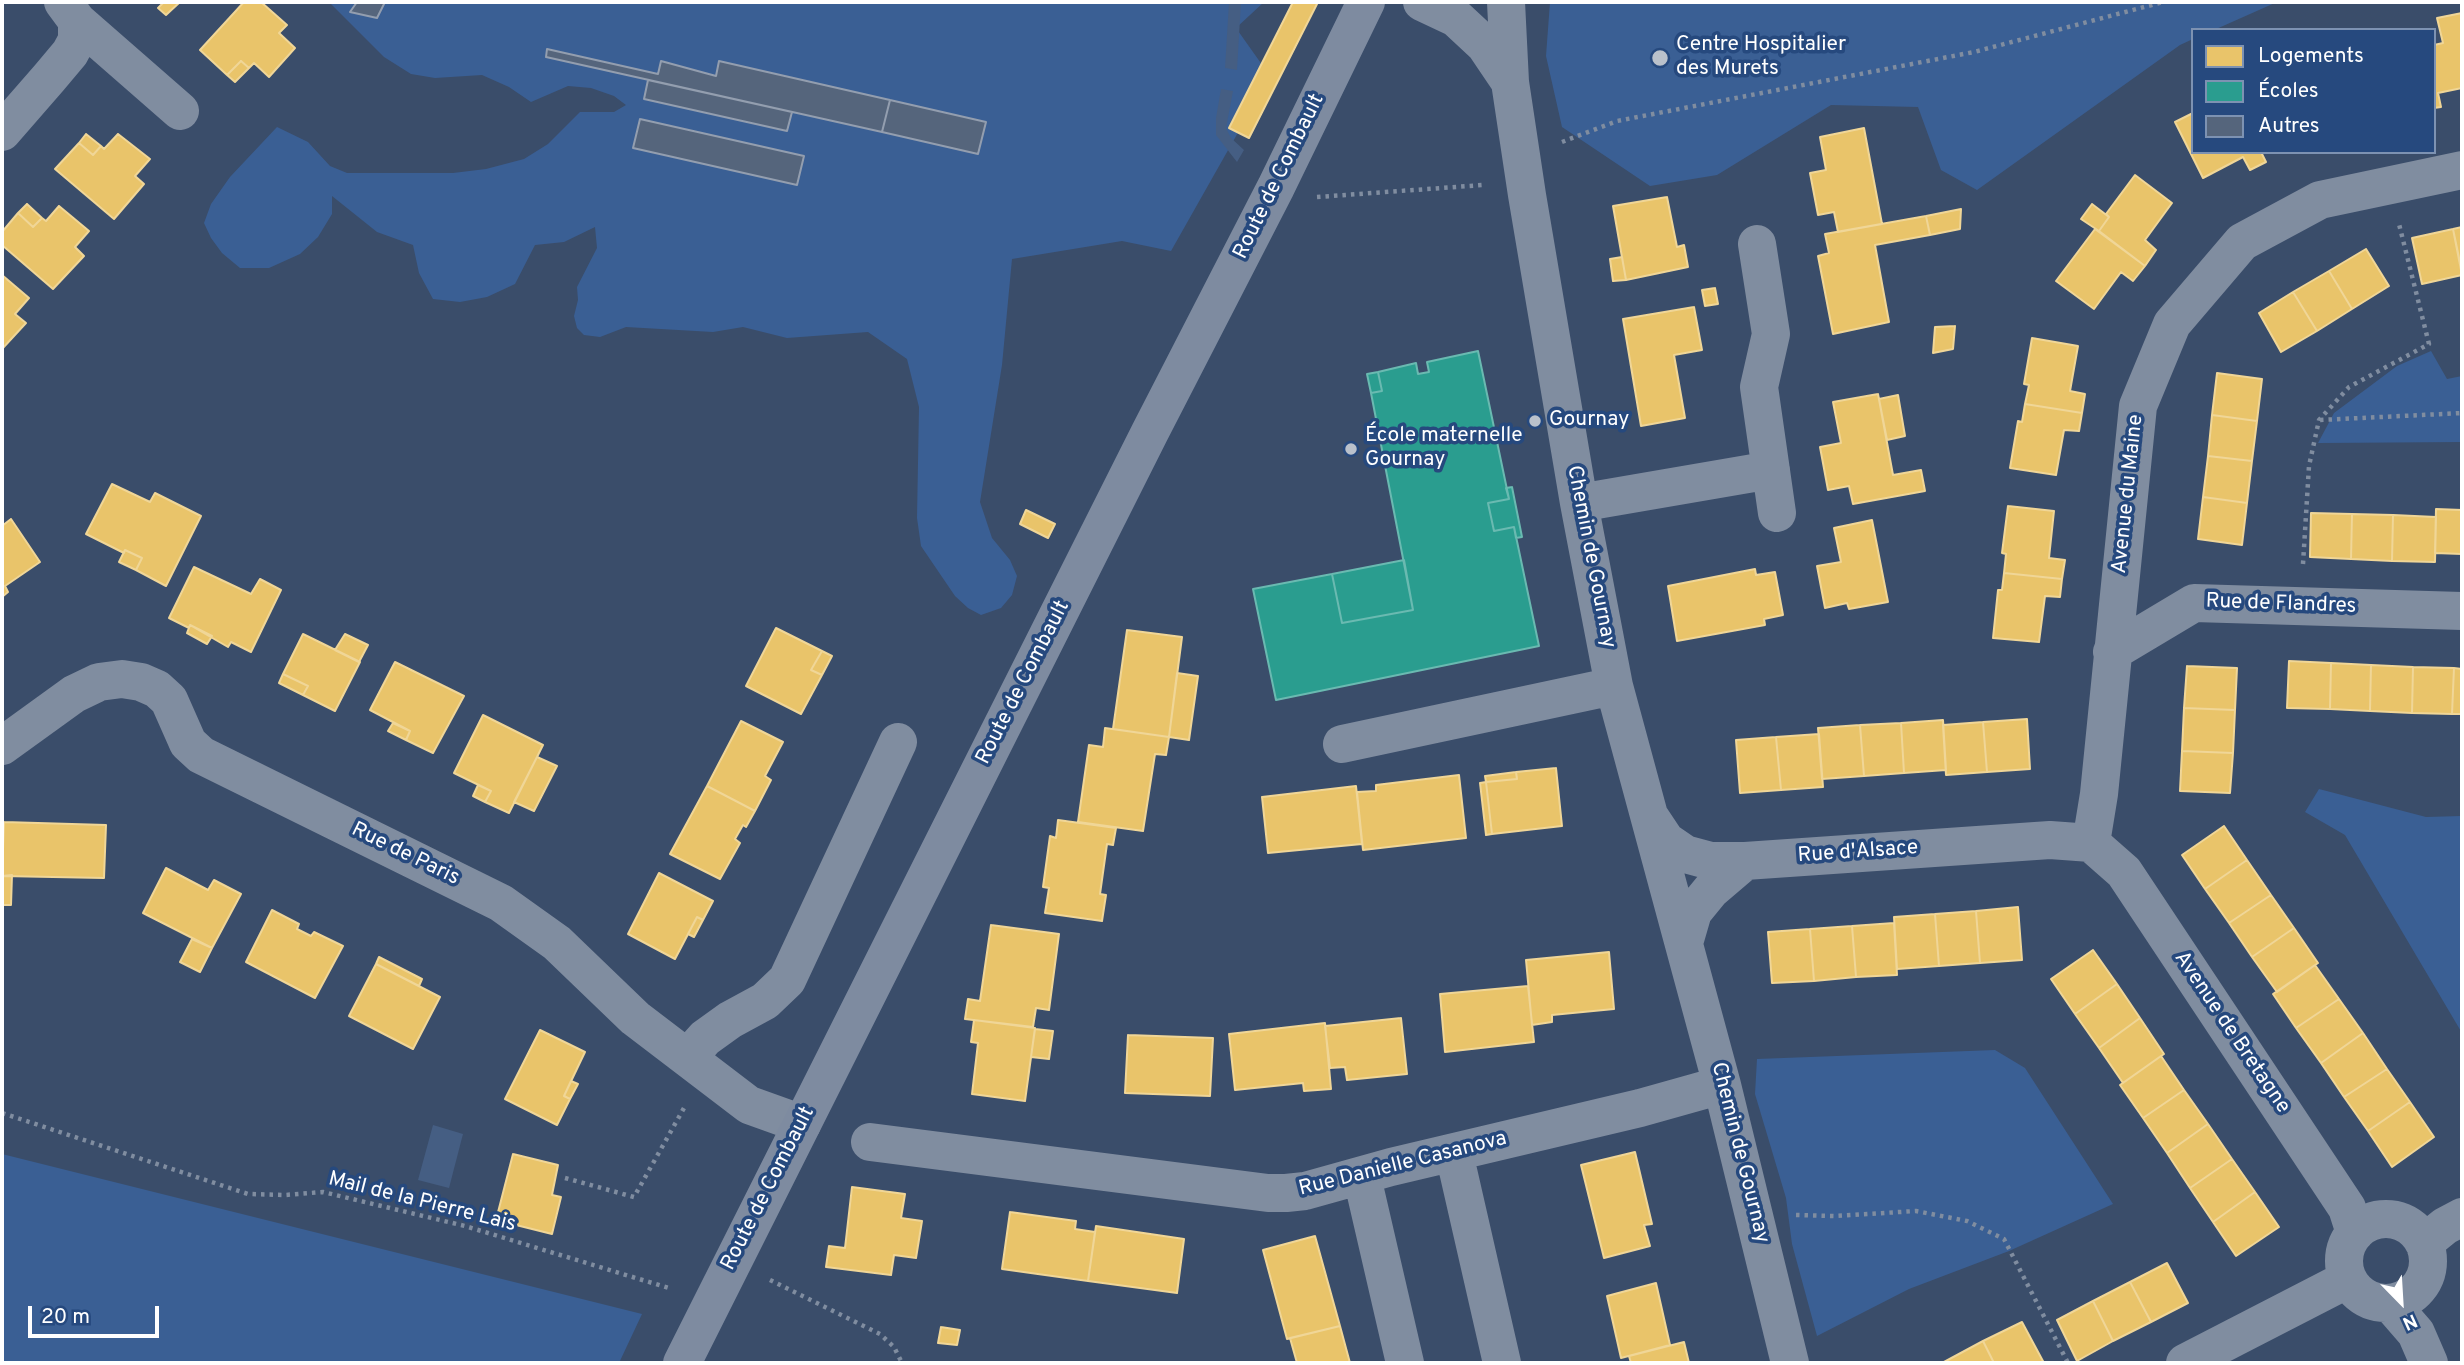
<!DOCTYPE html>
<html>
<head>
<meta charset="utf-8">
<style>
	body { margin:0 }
	#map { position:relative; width:2464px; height:1365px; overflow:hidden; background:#3a4d6a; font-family:Overpass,sans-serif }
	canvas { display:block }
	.frame { position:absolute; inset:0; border:4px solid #fff; pointer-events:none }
	.legend { position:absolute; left:2191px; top:28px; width:245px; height:126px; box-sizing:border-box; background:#26497e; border:2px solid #7d92b2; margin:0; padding:9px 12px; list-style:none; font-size:21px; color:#fff }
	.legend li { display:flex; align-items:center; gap:14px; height:35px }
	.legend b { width:35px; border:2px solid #7d92b2 }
	.north { position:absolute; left:2366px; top:1267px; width:70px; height:70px; -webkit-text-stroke:5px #26497e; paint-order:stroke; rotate:156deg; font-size:19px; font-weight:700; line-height:28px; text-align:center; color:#fff }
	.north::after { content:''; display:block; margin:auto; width:24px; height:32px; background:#fff; clip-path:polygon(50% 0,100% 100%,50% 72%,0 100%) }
	.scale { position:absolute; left:28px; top:1306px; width:131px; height:32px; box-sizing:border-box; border:4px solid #fff; border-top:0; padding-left:9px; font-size:21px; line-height:24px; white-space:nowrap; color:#fff; -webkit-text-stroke:5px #26497e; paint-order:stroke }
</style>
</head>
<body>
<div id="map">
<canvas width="2464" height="1365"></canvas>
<div class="frame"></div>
<ul class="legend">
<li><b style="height:19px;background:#e9c46a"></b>Logements</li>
<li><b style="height:19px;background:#2a9d8f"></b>Écoles</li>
<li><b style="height:19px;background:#55657c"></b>Autres</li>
</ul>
<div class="north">N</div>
<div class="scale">20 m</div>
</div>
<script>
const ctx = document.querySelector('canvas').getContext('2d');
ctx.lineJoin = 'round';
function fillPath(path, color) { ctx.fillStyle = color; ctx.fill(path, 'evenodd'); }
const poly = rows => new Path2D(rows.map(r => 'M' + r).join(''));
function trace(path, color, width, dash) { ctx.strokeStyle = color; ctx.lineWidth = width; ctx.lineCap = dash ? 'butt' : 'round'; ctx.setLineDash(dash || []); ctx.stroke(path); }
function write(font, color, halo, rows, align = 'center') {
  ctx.font = font + ' Overpass,sans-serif'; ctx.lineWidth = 7; ctx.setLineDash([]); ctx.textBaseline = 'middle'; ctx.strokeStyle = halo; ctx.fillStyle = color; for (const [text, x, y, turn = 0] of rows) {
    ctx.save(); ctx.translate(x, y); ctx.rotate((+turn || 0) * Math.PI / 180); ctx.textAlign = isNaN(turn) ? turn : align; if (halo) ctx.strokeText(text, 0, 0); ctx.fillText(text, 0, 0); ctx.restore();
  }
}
fillPath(poly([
	[329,2,1264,2,1236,28,1270,76,1171,251,1122,241,1012,259,1002,365,980,502,992,538,1010,560,1017,576,1012,595,1001,608,981,615,968,608,955,596,921,546,917,518,919,407,907,359,868,332,787,338,743,327,713,332,626,327,600,337,584,335,577,328,574,316,578,300,577,287,597,248,595,227,564,242,535,245,515,284,487,297,460,302,433,299,419,273,413,245,377,232,332,196,332,214,318,237,300,254,269,268,240,268,222,253,211,238,204,223,211,204,230,177,277,127,308,142,330,166,347,173,453,173,486,169,524,159,548,144,580,112,614,112,626,105,614,96,591,88,568,86,531,102,509,87,482,75,435,78,411,74,384,57],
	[1550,2,2277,2,2214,30,2193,30,2193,39,2180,45,1977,190,1941,170,1918,107,1831,105,1717,175,1650,186,1562,127,1546,56],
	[2431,351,2447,379,2462,376,2462,442,2318,443,2334,413,2397,366],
	[2319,789,2426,817,2462,816,2462,1033,2345,835,2305,812],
	[1995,1050,2025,1068,2113,1204,2009,1251,1909,1289,1817,1336,1792,1244,1786,1198,1755,1094,1757,1059],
	[2,1154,642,1314,619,1363,2,1363]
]), '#3a5f94');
fillPath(poly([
	[1229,2,1241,2,1237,70,1225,68],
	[1221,89,1233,91,1226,128,1231,138,1244,150,1237,162,1216,135,1216,118],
	[433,1125,463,1134,449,1188,418,1180]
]), '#455e83');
const homes = poly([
	[164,2,180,2,166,15,158,8,164,2],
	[244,2,261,2,287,25,279,33,295,48,269,77,254,63,249,68,241,61,227,75,200,50,244,2],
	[1293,2,1318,2,1249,138,1229,128,1293,2],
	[2462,13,2462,88,2438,93,2441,107,2434,108,2434,45,2443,43,2437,18,2462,13],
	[241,61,249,68,235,82,227,75,241,61],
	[2193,113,2193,152,2261,152,2266,162,2250,170,2243,157,2203,178,2175,122,2193,113],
	[1864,128,1882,224,1838,232,1834,212,1818,215,1810,173,1826,170,1820,137,1864,128],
	[86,134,101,146,93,155,79,143,86,134],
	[118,134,150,159,135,176,144,184,114,219,55,169,79,143,93,155,101,146,104,149,118,134],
	[2135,175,2172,203,2145,240,2156,250,2145,266,2099,231,2109,217,2106,214,2135,175],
	[1667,197,1677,247,1684,245,1688,267,1626,280,1613,206,1667,197],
	[27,204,42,218,33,227,18,213,27,204],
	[2092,204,2109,217,2099,231,2081,219,2092,204],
	[59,206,89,231,75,247,84,256,53,289,2,245,2,232,18,213,33,227,42,218,46,221,59,206],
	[1961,209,1960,229,1930,235,1926,216,1961,209],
	[1926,216,1930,235,1875,245,1889,322,1833,334,1818,256,1829,253,1825,234,1926,216],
	[2462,227,2462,272,2453,229,2462,227],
	[2095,229,2145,266,2133,281,2121,272,2094,309,2056,281,2095,229],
	[2453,229,2462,275,2422,284,2412,238,2453,229],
	[2366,249,2389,286,2352,309,2329,271,2366,249],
	[1622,257,1626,280,1613,281,1610,259,1622,257],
	[2329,271,2352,309,2317,331,2293,292,2329,271],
	[2,275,29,298,15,314,26,323,2,349,2,275],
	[1715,288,1718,304,1705,306,1702,290,1715,288],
	[2293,292,2317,331,2281,352,2259,313,2293,292],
	[1694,307,1702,350,1674,355,1685,418,1641,426,1623,319,1694,307],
	[1955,326,1953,349,1933,353,1935,327,1955,326],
	[2032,338,2078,346,2070,391,2085,394,2082,413,2025,404,2029,385,2024,384,2032,338],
	[2217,373,2262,379,2257,421,2212,415,2217,373],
	[1878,394,1893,475,1921,470,1925,491,1853,504,1849,486,1828,490,1820,447,1841,443,1833,402,1878,394],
	[1898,395,1905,436,1887,440,1879,399,1898,395],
	[2025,404,2082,413,2079,431,2064,430,2056,475,2010,468,2018,421,2022,422,2025,404],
	[2212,415,2257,421,2252,461,2208,456,2212,415],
	[2208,456,2252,461,2247,503,2203,497,2208,456],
	[112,484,150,502,155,493,201,516,166,586,136,570,142,558,125,550,124,553,86,534,112,484],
	[2203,497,2247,503,2242,545,2198,539,2203,497],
	[2008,506,2054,511,2049,558,2065,560,2062,579,2004,573,2006,554,2002,553,2008,506],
	[2436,509,2462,510,2462,554,2435,553,2436,509],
	[1026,510,1055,524,1048,538,1020,524,1026,510],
	[2311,513,2352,514,2351,559,2310,557,2311,513],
	[2352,514,2393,515,2392,561,2351,559,2352,514],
	[2393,515,2436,517,2435,562,2392,561,2393,515],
	[11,519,40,562,5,586,8,592,2,597,2,526,11,519],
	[1872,520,1888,602,1849,609,1847,603,1825,608,1817,566,1841,562,1834,528,1872,520],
	[125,550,142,558,136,570,119,562,125,550],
	[194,567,251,594,260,579,281,590,251,652,231,642,228,647,190,625,189,628,169,618,194,567],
	[1755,569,1756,575,1775,572,1783,615,1764,619,1765,625,1677,641,1668,586,1755,569],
	[2004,573,2062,579,2060,597,2045,596,2039,642,1993,638,1998,590,2002,590,2004,573],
	[190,625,212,636,207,644,187,633,190,625],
	[776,628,822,651,811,670,822,675,801,714,746,686,776,628],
	[1127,630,1182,637,1169,737,1113,729,1127,630],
	[303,634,360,662,335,711,303,695,308,686,283,674,303,634],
	[345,634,368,645,359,662,335,650,345,634],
	[822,651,832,656,822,675,811,670,822,651],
	[2289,661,2331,663,2330,709,2287,708,2289,661],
	[395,662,464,696,433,753,406,740,410,731,370,710,395,662],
	[2331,663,2371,665,2370,711,2330,709,2331,663],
	[2371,665,2413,667,2412,713,2370,711,2371,665],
	[2187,666,2237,668,2235,710,2184,708,2187,666],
	[2413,667,2454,668,2452,714,2412,713,2413,667],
	[2454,668,2462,669,2462,714,2452,714,2454,668],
	[1177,673,1198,676,1189,740,1169,737,1177,673],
	[283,674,308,686,303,695,279,683,283,674],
	[2184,708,2235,710,2233,753,2182,751,2184,708],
	[483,715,543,745,509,813,485,802,491,791,454,773,483,715],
	[2027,719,2030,769,1987,772,1983,722,2027,719],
	[1943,720,1946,770,1904,773,1901,723,1943,720],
	[741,721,783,742,765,776,771,780,755,811,707,786,741,721],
	[1983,722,1987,772,1946,775,1943,725,1983,722],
	[393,723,410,731,406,740,388,731,393,723],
	[1901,723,1904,773,1864,776,1860,725,1901,723],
	[1860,725,1864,776,1822,779,1818,728,1860,725],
	[1105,728,1169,737,1166,755,1155,754,1143,831,1078,822,1089,745,1103,747,1105,728],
	[1819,734,1823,787,1781,790,1776,737,1819,734],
	[1776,737,1781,790,1740,793,1736,740,1776,737],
	[2182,751,2233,753,2230,793,2180,791,2182,751],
	[537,757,557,766,534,811,514,802,537,757],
	[1556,768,1562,826,1492,834,1486,782,1517,779,1516,772,1556,768],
	[1516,772,1517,779,1486,782,1485,776,1516,772],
	[1459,775,1466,838,1363,850,1357,792,1376,791,1376,785,1459,775],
	[1486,782,1492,834,1486,835,1480,783,1486,782],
	[478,785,491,791,485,802,473,796,478,785],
	[707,786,755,811,746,827,743,825,735,839,740,843,720,879,670,854,707,786],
	[1356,786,1362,844,1268,853,1262,797,1356,786],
	[1058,820,1116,828,1113,845,1107,844,1100,894,1106,895,1102,921,1045,913,1049,888,1043,887,1050,836,1056,838,1058,820],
	[4,822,106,825,104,878,2,876,4,822],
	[2224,826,2247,860,2205,889,2182,855,2224,826],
	[2247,860,2271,895,2229,923,2205,889,2247,860],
	[166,868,208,890,214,880,241,894,212,948,143,913,166,868],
	[659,873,713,901,703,920,697,917,675,959,628,934,659,873],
	[12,875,11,905,2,905,2,876,12,875],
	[2271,895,2294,928,2252,957,2229,923,2271,895],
	[2018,907,2022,960,1980,963,1976,911,2018,907],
	[272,910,299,924,297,929,311,936,314,932,343,946,315,998,246,962,272,910],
	[1976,911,1980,963,1939,966,1935,914,1976,911],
	[1935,914,1939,966,1897,969,1894,917,1935,914],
	[697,917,703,920,694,937,688,934,697,917],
	[1894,923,1897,975,1856,977,1852,926,1894,923],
	[991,925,1059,934,1049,1010,1036,1008,1033,1027,965,1019,968,999,980,1001,991,925],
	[1852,926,1856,977,1814,981,1810,929,1852,926],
	[2294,928,2318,963,2277,992,2252,957,2294,928],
	[1810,929,1814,981,1772,983,1768,932,1810,929],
	[192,939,212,948,200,972,180,962,192,939],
	[2093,950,2117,984,2075,1014,2051,979,2093,950],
	[1609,952,1614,1009,1552,1015,1552,1022,1532,1025,1526,960,1609,952],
	[379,957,422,979,419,986,376,964,379,957],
	[376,964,440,997,413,1049,349,1016,376,964],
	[2315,965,2339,999,2296,1028,2273,994,2315,965],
	[2117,984,2140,1018,2099,1048,2075,1014,2117,984],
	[1528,986,1534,1042,1445,1052,1440,994,1528,986],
	[2339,999,2363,1033,2321,1063,2296,1028,2339,999],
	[1401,1018,1407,1074,1347,1080,1345,1067,1330,1068,1325,1026,1401,1018],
	[2140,1018,2164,1054,2123,1083,2099,1048,2140,1018],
	[974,1020,1035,1028,1025,1101,972,1094,978,1043,971,1042,974,1020],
	[1325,1023,1331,1089,1304,1091,1303,1083,1235,1090,1229,1034,1325,1023],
	[1035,1029,1053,1031,1049,1059,1031,1057,1035,1029],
	[540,1030,585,1052,564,1096,570,1099,557,1125,505,1099,540,1030],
	[2363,1033,2387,1069,2344,1097,2321,1063,2363,1033],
	[1128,1035,1213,1038,1210,1096,1125,1093,1128,1035],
	[2161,1056,2184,1090,2143,1118,2120,1085,2161,1056],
	[2387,1069,2410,1102,2368,1131,2344,1097,2387,1069],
	[571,1081,578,1084,570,1099,564,1096,571,1081],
	[2184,1090,2208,1124,2167,1153,2143,1118,2184,1090],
	[2410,1102,2434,1137,2392,1167,2368,1131,2410,1102],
	[2208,1124,2232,1159,2190,1188,2167,1153,2208,1124],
	[1635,1152,1652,1224,1644,1225,1650,1246,1604,1258,1581,1165,1635,1152],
	[513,1154,558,1165,552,1195,561,1197,552,1234,496,1220,513,1154],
	[2232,1159,2255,1192,2213,1222,2190,1188,2232,1159],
	[852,1187,905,1194,901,1218,922,1221,916,1258,894,1255,891,1275,826,1267,829,1246,845,1248,852,1187],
	[2255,1192,2279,1227,2236,1256,2213,1222,2255,1192],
	[1010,1212,1076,1221,1075,1229,1095,1232,1088,1281,1002,1269,1010,1212],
	[1096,1226,1184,1239,1177,1293,1088,1281,1096,1226],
	[1315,1236,1340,1326,1287,1339,1263,1250,1315,1236],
	[2167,1263,2188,1303,2151,1322,2130,1282,2167,1263],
	[2130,1282,2151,1322,2113,1341,2093,1301,2130,1282],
	[1656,1283,1670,1345,1621,1358,1607,1296,1656,1283],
	[2093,1301,2113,1341,2077,1361,2057,1320,2093,1301],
	[2022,1322,2044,1363,1994,1363,1983,1341,2022,1322],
	[1340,1326,1350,1363,1297,1363,1290,1338,1340,1326],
	[941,1327,960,1330,957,1345,938,1343,941,1327],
	[1983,1341,1994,1363,1945,1363,1944,1362,1983,1341],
	[1684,1342,1689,1363,1631,1363,1629,1356,1684,1342]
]);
fillPath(homes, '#e9c46a');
trace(homes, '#f0d697', 2);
const schools = poly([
	[1478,351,1509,499,1488,503,1494,531,1514,527,1539,646,1276,700,1253,589,1332,574,1342,623,1413,610,1371,393,1382,391,1378,372,1416,363,1418,374,1429,372,1427,362,1478,351],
	[1378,372,1382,391,1371,393,1367,374,1378,372],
	[1512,487,1522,537,1516,538,1514,527,1494,531,1488,503,1509,499,1506,488,1512,487],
	[1404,560,1413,610,1342,623,1332,574,1404,560]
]);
fillPath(schools, '#2a9d8f');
trace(schools, '#6abab1', 2);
const building = poly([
	[357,2,385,2,377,18,350,12,357,2],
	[547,49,658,74,661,61,716,76,719,61,890,100,882,132,546,57,547,49],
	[648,80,792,112,787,131,644,99,648,80],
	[890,100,986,122,978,154,882,132,890,100],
	[640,119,804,156,797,185,633,148,640,119]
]);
fillPath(building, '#55657c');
trace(building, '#939eaf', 2);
trace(poly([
	[1562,142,1617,121,1974,52,2163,2],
	[1317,197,1483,185],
	[2320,420,2462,413],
	[2303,564,2309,466,2319,420,2349,387,2429,344,2399,224],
	[2,1113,248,1194,285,1195,323,1192,465,1226,672,1289],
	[565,1178,634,1197,684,1108],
	[1796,1215,1834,1216,1916,1211,1967,1221,2004,1239,2068,1363],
	[770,1280,880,1334,894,1347,902,1363]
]), '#808da0', 4.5, [3.5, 5]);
trace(poly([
	[1422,2,1456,18,1485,45,1510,82],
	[1506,2,1510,82,1527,195,1579,503,1614,686,1722,1085,1790,1363],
	[77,21,180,111],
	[2,132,49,78,70,53,77,40,77,21,63,2],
	[1757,244,1771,334,1759,387,1777,513],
	[1579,503,1771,470],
	[2112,652,2194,603,2462,611],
	[1342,744,1614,686],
	[2,746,74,694,99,682,122,679,141,682,157,689,169,700,188,743,201,755,501,903,557,943,635,1018,749,1105,802,1124],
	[1650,817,1666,841,1685,854,1711,861,1745,861,2050,840,2091,843],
	[2091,843,2099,794,2138,406,2172,324,2242,242,2320,200,2462,170],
	[2091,843,2124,872,2347,1208,2355,1233],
	[1684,943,1693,912,1711,890,1745,861],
	[688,1057,705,1038,730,1020,765,1001,787,980,898,742],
	[870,1142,1268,1193,1286,1193,1305,1191,1391,1167,1640,1108,1722,1085],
	[1454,1153,1502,1363],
	[1362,1177,1405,1363],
	'2344 1261a42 42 0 1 1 84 0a42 42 0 1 1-84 0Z',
	[2424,1243,2445,1226,2462,1217],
	[2390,1303,2416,1333,2429,1363],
	[2185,1363,2348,1279]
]), '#808da0', 38);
trace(poly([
	[682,1363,1150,432,1276,187,1366,2]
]), '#7e8ba0', 38);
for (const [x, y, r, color] of [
	[1660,58,9,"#bac1cb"],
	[1535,421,7,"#bac1cb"],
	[1351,449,7,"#bac1cb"]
]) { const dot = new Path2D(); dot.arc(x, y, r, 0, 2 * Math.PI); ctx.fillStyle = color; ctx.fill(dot); trace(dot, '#26497e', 2.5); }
write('21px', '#fff', '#26497e', [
	["Centre Hospitalier",1676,46],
	["des Murets",1676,70],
	["Gournay",1549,421],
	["École maternelle",1365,437],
	["Gournay",1365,461]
], 'left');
write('21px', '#fff', '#26497e', [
	["Route de Combault",1280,177,-64],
	["Avenue du Maine",2129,494,-84],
	["Chemin de Gournay",1590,557,79],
	["Rue de Flandres",2281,605,2],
	["Route de Combault",1024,683,-63],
	["Rue d'Alsace",1858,853,-4],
	["Rue de Paris",405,855,26],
	["Avenue de Bretagne",2231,1033,56],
	["Chemin de Gournay",1739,1153,76],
	["Rue Danielle Casanova",1403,1165,-14],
	["Route de Combault",769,1189,-63],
	["Mail de la Pierre Lais",422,1203,14]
]);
</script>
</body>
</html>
